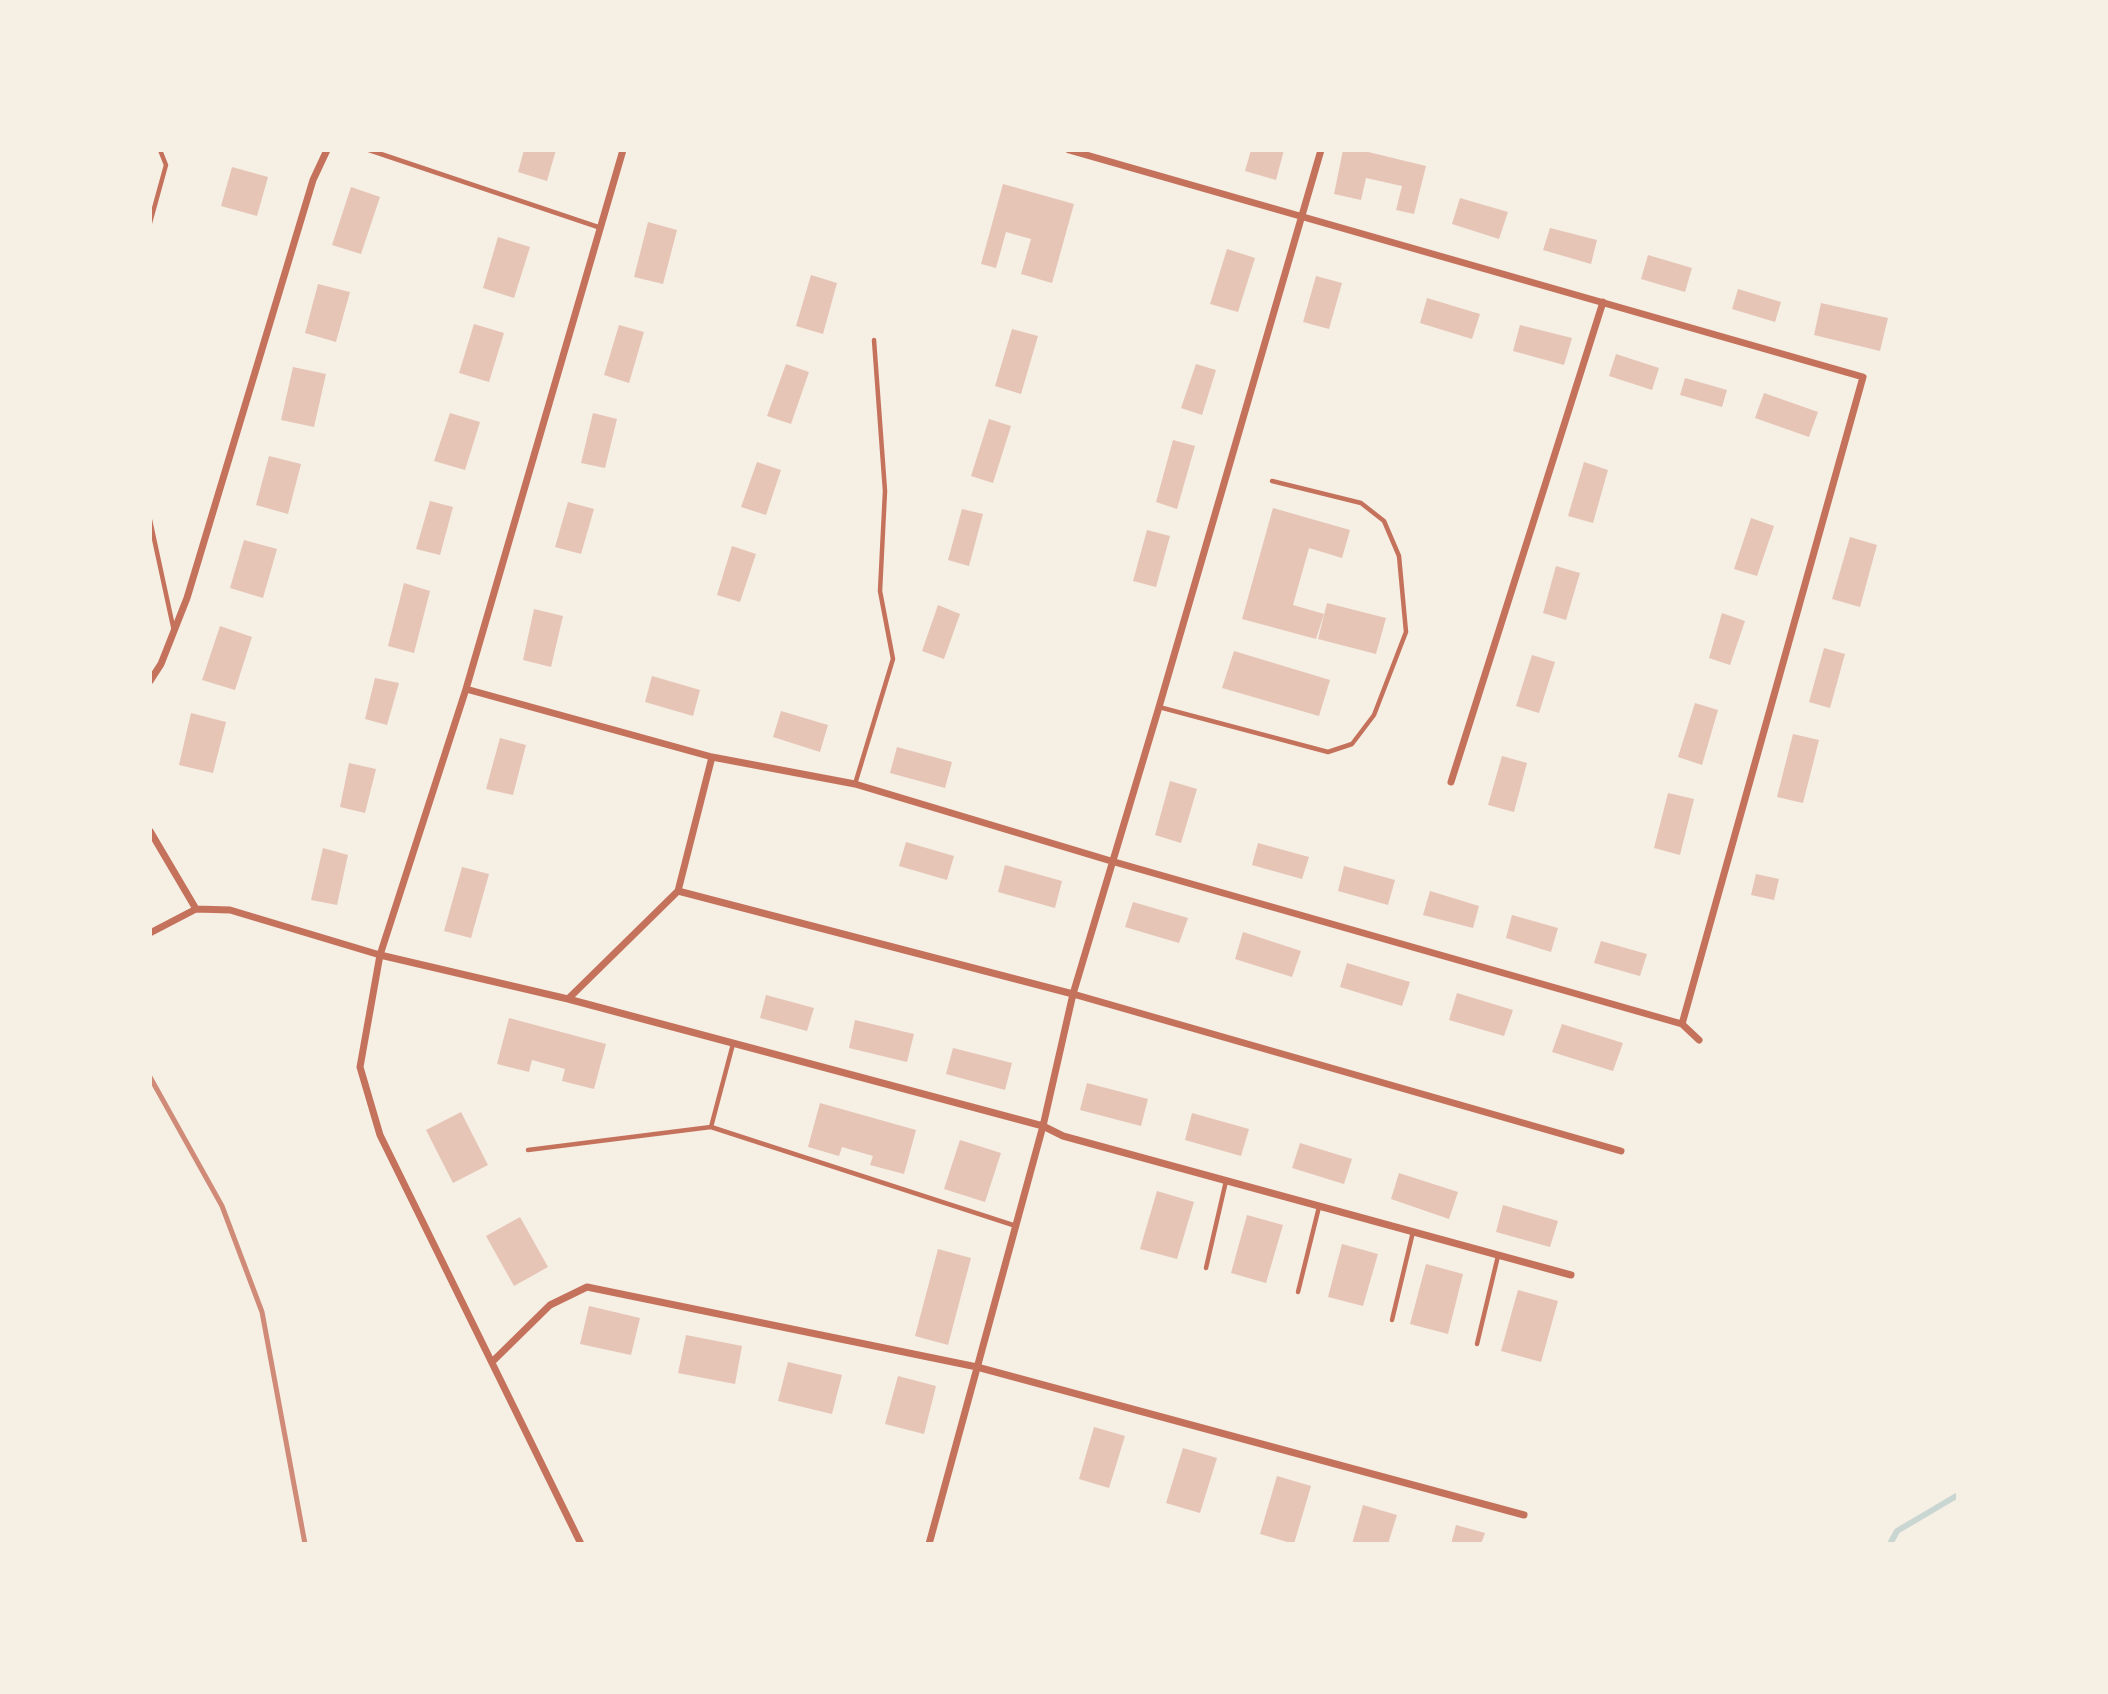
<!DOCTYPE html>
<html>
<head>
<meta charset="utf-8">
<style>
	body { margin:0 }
	#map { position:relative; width:2108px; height:1694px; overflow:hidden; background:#f6efe4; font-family:"PT Sans",sans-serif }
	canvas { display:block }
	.frame { position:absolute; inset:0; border:152px solid #f6efe4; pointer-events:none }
</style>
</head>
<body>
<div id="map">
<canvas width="2108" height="1694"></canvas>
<div class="frame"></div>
</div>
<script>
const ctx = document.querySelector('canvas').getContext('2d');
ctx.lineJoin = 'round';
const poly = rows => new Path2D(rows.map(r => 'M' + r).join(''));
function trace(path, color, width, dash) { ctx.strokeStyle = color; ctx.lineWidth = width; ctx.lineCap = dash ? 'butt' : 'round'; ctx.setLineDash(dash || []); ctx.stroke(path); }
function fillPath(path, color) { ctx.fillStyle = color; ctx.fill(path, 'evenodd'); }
trace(poly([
	[1890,1544,1897,1531,1958,1495]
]), '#c9d6d2', 6);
fillPath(poly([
	[524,150,556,150,547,181,518,172],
	[1251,150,1284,150,1276,180,1245,171],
	[1343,150,1360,150,1426,166,1414,214,1396,210,1402,186,1366,178,1361,200,1334,194],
	[232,167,268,177,257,216,221,206],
	[1003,184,1074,204,1052,283,1021,274,1031,239,1006,232,996,268,981,264],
	[351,187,380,197,361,254,332,245],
	[1460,198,1508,212,1499,239,1452,224],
	[648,222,677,230,663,284,634,277],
	[1550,228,1597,240,1591,264,1543,250],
	[498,237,530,247,514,298,483,288],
	[1227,249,1255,258,1238,312,1210,304],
	[1648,255,1692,268,1685,292,1641,279],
	[811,275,837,283,823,334,796,326],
	[1316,276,1342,283,1329,329,1303,322],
	[318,284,350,292,336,342,305,333],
	[1738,289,1781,302,1775,322,1732,309],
	[1427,298,1480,314,1472,339,1420,323],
	[1821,303,1888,318,1880,351,1814,335],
	[474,324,504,333,489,382,459,373],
	[619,325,644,332,629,383,604,375],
	[1520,325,1572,338,1564,365,1513,351],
	[1012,329,1038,336,1021,394,995,386],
	[1616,354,1659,368,1652,390,1609,376],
	[786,364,809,372,791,424,767,416],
	[1196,364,1216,370,1202,415,1181,408],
	[293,367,326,374,314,427,281,420],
	[1685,378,1727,390,1722,407,1680,395],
	[1764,393,1818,412,1809,437,1755,418],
	[450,413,480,422,465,470,434,461],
	[593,413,617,419,605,468,581,463],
	[989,419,1011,426,993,483,971,476],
	[1173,440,1195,446,1177,509,1156,502],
	[269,456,301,464,288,514,256,505],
	[757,462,781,470,766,515,741,507],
	[1584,462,1608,470,1593,523,1568,516],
	[430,501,453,507,440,555,416,549],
	[568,502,594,509,581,554,555,547],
	[1273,508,1350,530,1342,558,1309,548,1293,605,1324,614,1316,639,1242,619],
	[962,509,983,514,969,566,948,560],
	[1751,518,1774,526,1757,576,1734,569],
	[1147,530,1170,536,1156,587,1133,581],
	[1850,537,1877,545,1860,607,1832,599],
	[244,540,277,549,263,598,230,588],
	[732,546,756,554,740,602,717,595],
	[1556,566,1580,573,1566,620,1543,613],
	[404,583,430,591,414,653,388,646],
	[1327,603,1386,618,1376,654,1318,639],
	[938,605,960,614,944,659,922,651],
	[534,609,563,616,551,667,523,660],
	[1722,613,1745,621,1730,665,1709,658],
	[220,626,252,637,235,690,202,680],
	[1824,648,1845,654,1830,708,1809,702],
	[1234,651,1330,680,1319,716,1222,688],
	[1532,655,1555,662,1539,713,1516,706],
	[652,676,700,690,693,716,645,702],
	[375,678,399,683,387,725,365,719],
	[1695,703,1718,710,1702,765,1678,757],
	[781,711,828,725,820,752,773,737],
	[191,713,226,722,213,773,179,765],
	[1793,734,1819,740,1803,803,1777,797],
	[500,738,526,745,513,795,486,789],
	[897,747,952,762,945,788,890,773],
	[1502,756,1527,763,1514,812,1488,805],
	[349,763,376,769,365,813,340,807],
	[1170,781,1197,789,1181,843,1155,835],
	[1668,793,1694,799,1680,855,1654,848],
	[906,842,954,856,947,880,899,866],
	[1258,843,1309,857,1302,879,1252,865],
	[323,848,348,855,337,905,311,900],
	[1005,865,1062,881,1055,908,998,892],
	[1344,866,1395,880,1388,905,1338,891],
	[462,867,489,874,471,938,444,931],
	[1756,874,1779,879,1774,900,1751,895],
	[1430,891,1479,906,1473,928,1423,915],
	[1133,902,1188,918,1179,943,1125,927],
	[1512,915,1558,928,1551,952,1506,938],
	[1243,932,1301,951,1292,977,1235,959],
	[1601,941,1647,954,1640,976,1594,963],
	[1347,963,1410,982,1402,1006,1340,987],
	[1457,993,1513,1010,1504,1036,1449,1020],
	[766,995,814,1008,807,1031,760,1018],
	[509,1018,606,1044,594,1089,562,1081,565,1069,532,1060,529,1072,497,1064],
	[855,1020,914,1034,907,1062,849,1048],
	[1562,1024,1623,1043,1613,1071,1552,1052],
	[953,1048,1012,1063,1005,1090,946,1074],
	[1087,1083,1148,1099,1141,1126,1080,1110],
	[820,1103,916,1130,904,1174,870,1165,873,1156,842,1147,839,1156,808,1147],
	[461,1112,488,1165,453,1183,426,1130],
	[1192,1113,1249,1129,1241,1156,1185,1140],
	[960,1140,1001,1153,985,1202,944,1189],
	[1300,1143,1352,1159,1344,1184,1292,1168],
	[1399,1173,1458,1192,1449,1219,1391,1199],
	[1157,1191,1194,1202,1177,1259,1140,1249],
	[1503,1205,1558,1221,1550,1247,1496,1232],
	[1247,1215,1283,1225,1266,1283,1231,1273],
	[520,1217,548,1267,514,1286,486,1236],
	[1342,1244,1378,1254,1363,1306,1328,1297],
	[938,1249,971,1258,948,1345,915,1336],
	[1426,1264,1463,1274,1448,1334,1410,1324],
	[1518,1290,1558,1301,1541,1362,1501,1351],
	[589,1306,640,1318,631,1355,580,1344],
	[686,1335,742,1346,735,1384,678,1373],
	[788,1362,842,1375,832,1414,778,1401],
	[898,1376,936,1386,924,1434,885,1424],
	[1094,1427,1125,1436,1109,1488,1079,1479],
	[1183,1448,1217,1458,1200,1513,1166,1503],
	[1277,1476,1311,1486,1294,1544,1260,1534],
	[1363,1505,1397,1515,1388,1544,1352,1544],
	[1456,1525,1485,1533,1481,1544,1451,1544]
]), '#e6c5b7');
trace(poly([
	[369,150,601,228],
	[150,223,166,165,160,150],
	[150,520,174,631],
	[1159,707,1328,752,1352,744,1374,715,1406,632,1399,556,1384,521,1361,503,1272,481],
	[855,784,893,659,880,591,885,491,874,340],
	[711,1127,733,1044],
	[528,1150,711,1127,1016,1226],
	[1206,1268,1226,1181],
	[1298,1292,1319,1207],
	[1392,1320,1413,1232],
	[1477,1344,1498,1256]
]), '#c5725c', 4.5);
trace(poly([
	[1069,150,1863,377,1682,1024],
	[150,681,161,664,187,598,313,180,327,150],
	[466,689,712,757,855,784,1111,861,1682,1024,1699,1040],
	[1451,782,1603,302],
	[150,831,196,909],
	[678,891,712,757],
	[150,933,196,909,230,910,380,955,568,999,678,891,1073,994,1621,1151],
	[568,999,1043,1126,1063,1136,1571,1275],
	[492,1362,550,1305,587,1287,977,1367,1524,1515],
	[581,1544,380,1135,360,1067,380,955,466,689,623,150],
	[929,1544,1043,1126,1073,994,1159,707,1321,150]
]), '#c5725c', 7);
trace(poly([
	[150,1077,222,1206,262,1312,305,1544]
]), '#cf8b77', 5);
</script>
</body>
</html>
